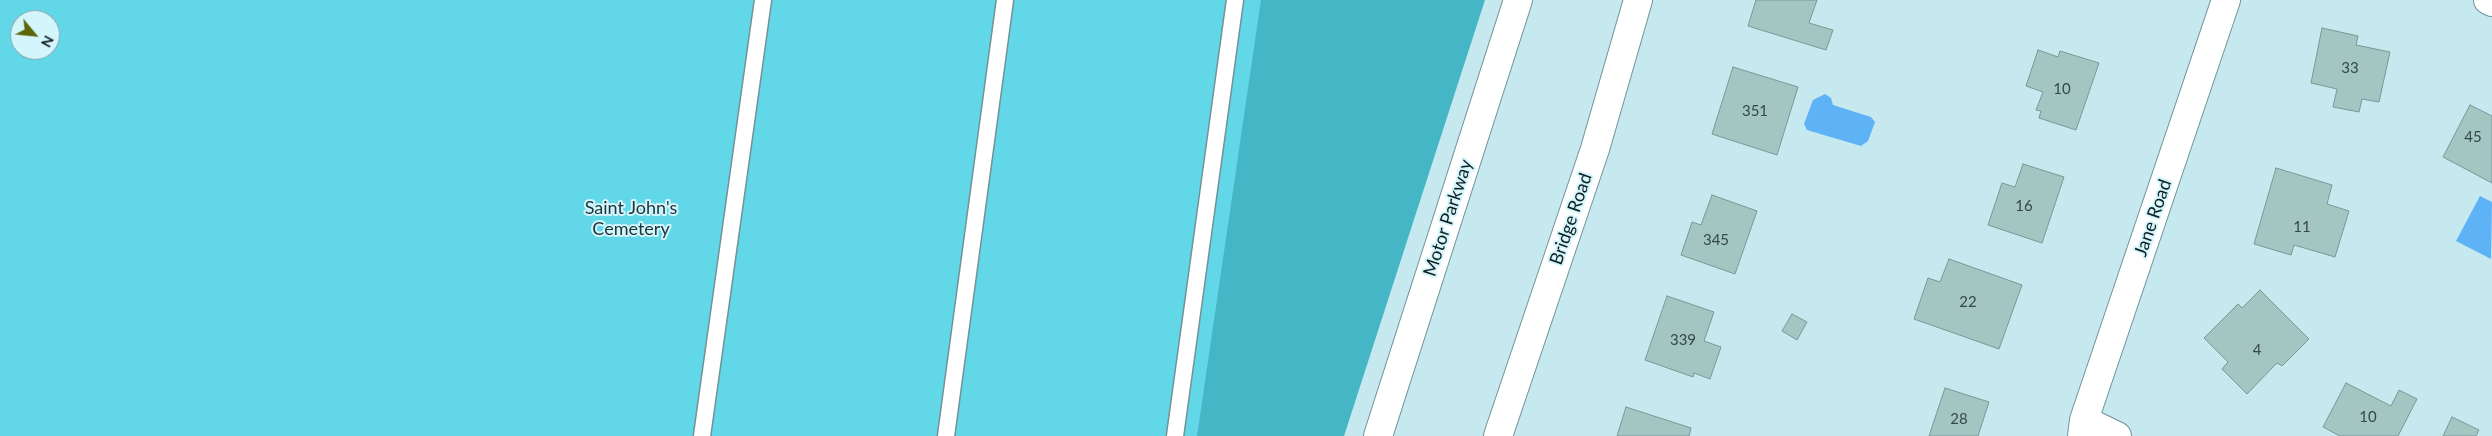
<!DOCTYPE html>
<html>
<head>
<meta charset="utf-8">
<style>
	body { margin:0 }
	#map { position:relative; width:2492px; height:436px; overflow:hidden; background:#c6e9ef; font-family:Lato,sans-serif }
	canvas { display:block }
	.north { position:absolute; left:10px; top:10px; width:50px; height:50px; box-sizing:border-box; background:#d3f6fc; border:1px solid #85a0a4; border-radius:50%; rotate:118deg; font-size:14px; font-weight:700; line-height:20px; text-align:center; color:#111e20 }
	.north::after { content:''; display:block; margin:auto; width:18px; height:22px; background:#5e6708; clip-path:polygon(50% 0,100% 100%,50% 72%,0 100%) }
</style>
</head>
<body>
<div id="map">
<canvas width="2492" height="436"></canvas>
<div class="north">N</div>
</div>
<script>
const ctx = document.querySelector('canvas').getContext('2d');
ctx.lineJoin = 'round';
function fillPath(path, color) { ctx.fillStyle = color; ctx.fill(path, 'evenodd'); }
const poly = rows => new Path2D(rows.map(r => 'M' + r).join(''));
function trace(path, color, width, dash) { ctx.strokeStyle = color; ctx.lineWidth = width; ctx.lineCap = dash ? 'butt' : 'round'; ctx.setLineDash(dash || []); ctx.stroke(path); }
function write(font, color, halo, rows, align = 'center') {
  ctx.font = font + ' Lato,sans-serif'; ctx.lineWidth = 4; ctx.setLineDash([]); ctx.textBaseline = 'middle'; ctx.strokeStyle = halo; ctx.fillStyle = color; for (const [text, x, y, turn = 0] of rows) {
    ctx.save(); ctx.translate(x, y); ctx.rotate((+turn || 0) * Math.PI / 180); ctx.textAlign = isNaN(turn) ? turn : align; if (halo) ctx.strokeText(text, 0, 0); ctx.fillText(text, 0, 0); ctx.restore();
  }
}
fillPath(poly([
	[0,0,1262,0,1208,436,0,436],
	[20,20,50,20,50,50,20,50]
]), '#62d7e8');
fillPath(poly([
	[1261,0,1485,0,1344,436,1197,436]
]), '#44b6c6');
fillPath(poly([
	[1825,94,1831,98,1833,105,1871,117,1875,122,1868,141,1861,146,1807,130,1804,124,1813,100],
	[2480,196,2492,202,2491,259,2456,241]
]), '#5eb2f6');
const building = poly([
	[1756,0,1817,0,1809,23,1833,30,1826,50,1748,26,1756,0],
	[2322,28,2358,36,2356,45,2390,52,2379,102,2362,99,2359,112,2333,107,2337,89,2311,83,2322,28],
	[2038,50,2058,57,2060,51,2099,63,2076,130,2039,118,2041,111,2036,110,2043,92,2026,86,2038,50],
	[1733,67,1798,87,1777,155,1712,134,1733,67],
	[2470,105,2492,116,2492,183,2443,157,2470,105],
	[2023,164,2064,177,2042,243,1988,225,2002,183,2015,187,2023,164],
	[2276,168,2332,185,2327,204,2349,211,2335,257,2294,245,2291,255,2254,244,2276,168],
	[1712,195,1757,211,1735,274,1681,255,1692,222,1701,225,1712,195],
	[1949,259,2022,285,1999,349,1914,319,1928,278,1940,282,1949,259],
	[2260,290,2309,339,2282,366,2277,363,2247,394,2222,369,2228,362,2204,338,2238,304,2242,308,2260,290],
	[1667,296,1714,312,1704,341,1721,347,1710,379,1694,373,1693,377,1645,360,1667,296],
	[1792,314,1807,322,1797,340,1782,331,1792,314],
	[2346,383,2391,406,2399,390,2417,399,2398,436,2340,436,2323,427,2346,383],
	[1945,388,1989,402,1978,436,1929,436,1945,388],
	[1626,407,1691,428,1689,436,1617,436,1626,407],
	[2452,417,2479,430,2476,436,2443,436,2452,417]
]);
fillPath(building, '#a3c6c3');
trace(building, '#779996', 1);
const lane = poly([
	[702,436,763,0],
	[946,436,1005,0],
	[1175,436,1235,0]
]);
const street = poly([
	[2488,0,2492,2],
	[2084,420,2117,436],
	[1498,436,1595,149,1638,0],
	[2082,436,2084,420,2226,0]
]);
const secondary = poly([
	[1378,436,1518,0]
]);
trace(lane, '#719398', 19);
trace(street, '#719398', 30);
trace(secondary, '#719398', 30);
trace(lane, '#fff', 16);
trace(street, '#fff', 28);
trace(secondary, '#fff', 28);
write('15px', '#364849', null, [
	["33",2350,68],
	["10",2062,89],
	["351",1755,111],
	["45",2473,137],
	["16",2024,206],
	["11",2302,227],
	["345",1716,240],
	["22",1968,302],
	["339",1683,340],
	["4",2257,350],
	["10",2368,417],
	["28",1959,419]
]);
write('18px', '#1b3438', '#d3f6fc', [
	["Saint John's",631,208],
	["Cemetery",631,229]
]);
write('18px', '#111e20', '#d3f6fc', [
	["Motor Parkway",1448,218,-72],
	["Jane Road",2153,218,-71],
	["Bridge Road",1571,219,-71]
]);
</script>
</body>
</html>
